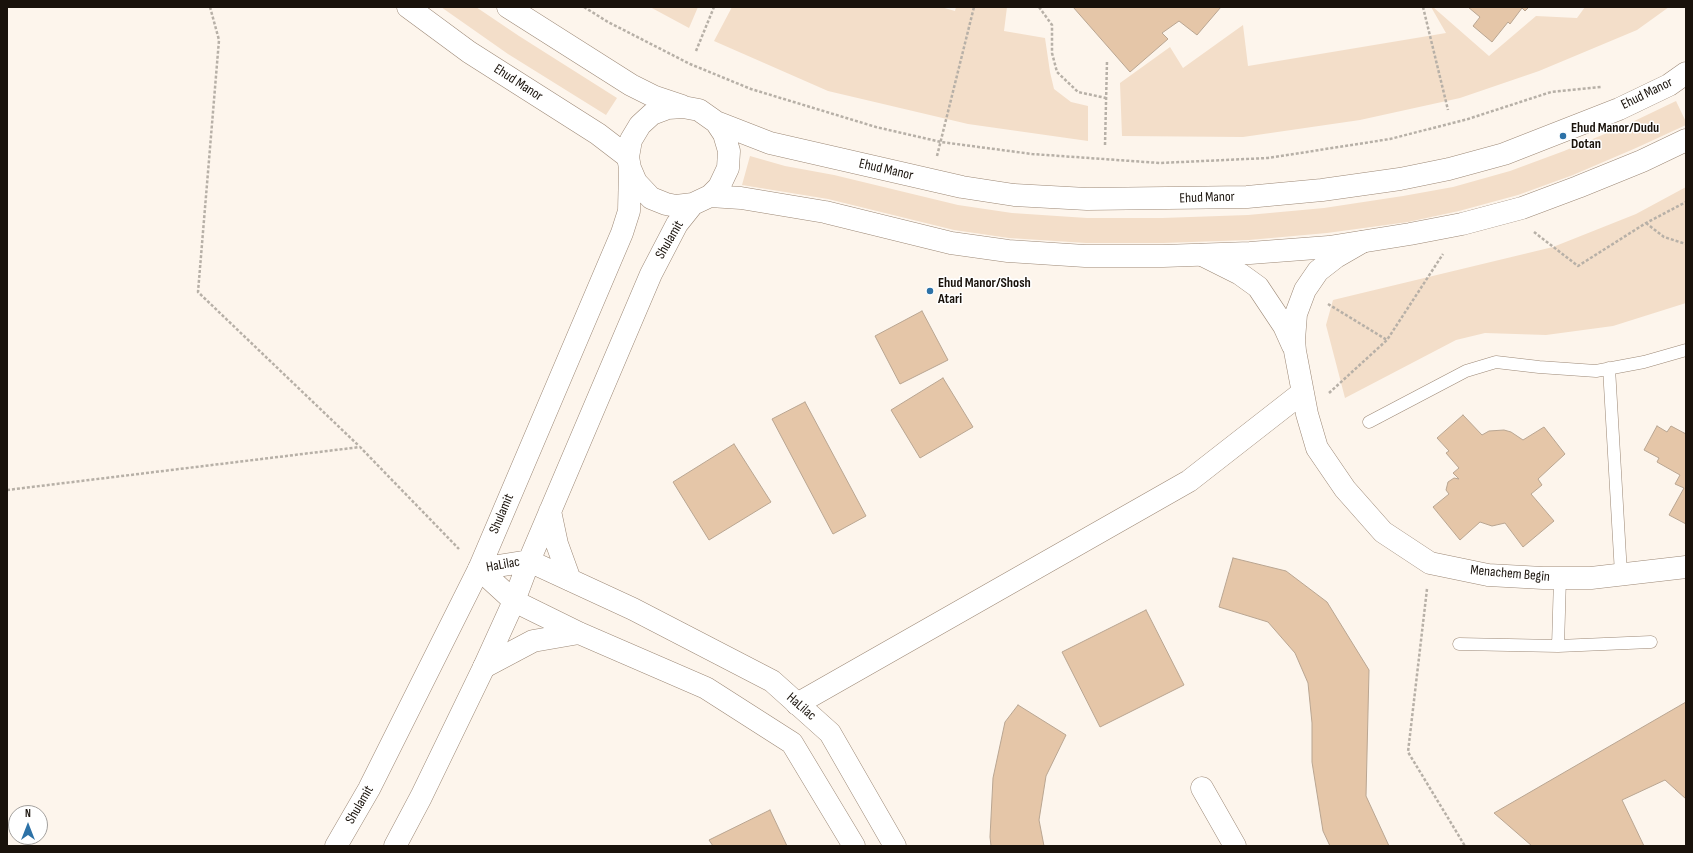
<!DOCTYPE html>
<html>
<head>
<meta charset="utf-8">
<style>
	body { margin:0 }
	#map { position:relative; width:1693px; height:853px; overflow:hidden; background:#fdf5ec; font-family:"Sofia Sans Condensed",sans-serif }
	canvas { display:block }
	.frame { position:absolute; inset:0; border:8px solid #19120b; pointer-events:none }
	.north { position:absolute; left:8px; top:805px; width:40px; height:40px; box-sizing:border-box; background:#fff; border:1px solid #a3a09d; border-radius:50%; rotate:0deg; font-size:11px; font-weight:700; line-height:16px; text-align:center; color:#19120b }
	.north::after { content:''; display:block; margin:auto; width:14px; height:18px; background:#2d72a7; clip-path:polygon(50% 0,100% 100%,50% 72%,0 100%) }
</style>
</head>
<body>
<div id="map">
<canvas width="1693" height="853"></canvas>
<div class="frame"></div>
<div class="north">N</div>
</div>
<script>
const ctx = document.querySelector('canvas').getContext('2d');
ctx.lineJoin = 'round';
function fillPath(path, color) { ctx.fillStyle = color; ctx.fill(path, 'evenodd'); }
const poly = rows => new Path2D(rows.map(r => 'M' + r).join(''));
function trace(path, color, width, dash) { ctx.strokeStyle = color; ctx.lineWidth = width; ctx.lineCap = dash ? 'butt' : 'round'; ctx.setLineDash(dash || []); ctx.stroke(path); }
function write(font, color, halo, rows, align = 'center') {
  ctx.font = font + ' "Sofia Sans Condensed",sans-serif'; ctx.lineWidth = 3; ctx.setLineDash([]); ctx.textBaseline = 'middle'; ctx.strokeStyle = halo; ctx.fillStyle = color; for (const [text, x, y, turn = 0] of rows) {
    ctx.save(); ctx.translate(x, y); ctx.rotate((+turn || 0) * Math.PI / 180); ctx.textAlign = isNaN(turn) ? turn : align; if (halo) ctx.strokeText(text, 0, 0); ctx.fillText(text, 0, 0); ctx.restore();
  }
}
fillPath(poly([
	[441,7,476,7,519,36,617,98,606,115,508,54],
	[650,7,698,7,689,28],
	[732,7,941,7,955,11,956,7,1007,7,1004,31,1045,38,1050,72,1054,89,1071,102,1088,106,1088,141,968,124,828,91,714,41],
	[1431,7,1433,7,1489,56,1536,16,1577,18,1585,7,1669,7,1637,30,1539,71,1460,98,1360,120,1243,137,1122,136,1120,83,1170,47,1183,68,1243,25,1248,66,1446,33],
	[1676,101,1686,122,1686,125,1636,148,1573,175,1518,195,1459,211,1408,222,1327,233,1249,240,1163,243,1086,243,1009,238,954,230,828,199,742,185,750,156,785,166,834,175,958,205,1012,213,1087,218,1162,218,1248,215,1324,208,1403,196,1453,187,1510,171,1564,151,1626,125],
	[1686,187,1686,303,1613,326,1546,335,1485,333,1456,340,1345,398,1326,325,1333,300,1553,247,1636,214]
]), '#f3dec9');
const building = poly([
	[1073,7,1221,7,1197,35,1179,21,1162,33,1168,39,1130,72,1073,7],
	[1468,7,1529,7,1525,11,1522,8,1510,24,1508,22,1492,42,1473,26,1480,17,1468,7],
	[922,311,948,360,900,384,875,336,922,311],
	[943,378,973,427,920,458,891,410,943,378],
	[805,402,866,516,833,534,772,419,805,402],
	[1463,415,1482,435,1489,431,1504,430,1511,432,1523,440,1544,427,1565,454,1538,479,1542,485,1531,494,1554,521,1523,547,1505,523,1492,526,1480,522,1460,540,1433,507,1449,494,1446,490,1448,482,1454,478,1459,479,1453,473,1459,468,1446,453,1449,451,1437,438,1463,415],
	[1657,426,1667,432,1671,426,1686,434,1686,524,1669,515,1684,488,1675,484,1680,475,1657,462,1659,458,1644,450,1657,426],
	[734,444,771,502,709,540,673,482,734,444],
	[1233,558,1286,571,1327,602,1369,670,1366,796,1389,846,1330,846,1323,831,1312,762,1312,723,1308,683,1295,653,1268,622,1219,607,1233,558],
	[1146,610,1184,685,1100,727,1062,652,1146,610],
	[1686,702,1686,799,1665,780,1622,800,1644,846,1532,846,1494,813,1686,702],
	[1018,705,1066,735,1046,776,1039,820,1044,846,991,846,990,837,993,778,1005,722,1018,705],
	[770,810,787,846,713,846,709,840,770,810]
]);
fillPath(building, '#e5c6a8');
trace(building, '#b9a591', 1);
const service = poly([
	[1609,368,1621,574],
	[1369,422,1466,371,1496,362,1539,367,1596,371,1644,362,1686,350],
	[1459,644,1558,646,1651,642],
	[1558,646,1560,578]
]);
const minor = poly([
	[1362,242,1336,257,1318,271,1305,290,1296,314,1294,340,1295,351,1307,414,1317,448,1345,489,1383,532,1430,563,1488,575,1543,578,1591,578,1686,567],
	[1202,255,1240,274,1258,287,1284,326,1293,346],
	[797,704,1189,481,1303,392],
	[1202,788,1235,846],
	[336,846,369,789,479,569],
	[395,846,421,797,484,667,514,601]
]);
const tertiary = poly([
	[408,7,469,52,598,134,628,157],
	[508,7,631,85,655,97,682,106],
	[716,122,770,143,962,187,1014,195,1087,199,1247,197,1322,190,1400,179,1449,169,1504,154,1619,109,1669,85,1686,73],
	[710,196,741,198,825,212,951,243,1008,251,1085,256,1163,256,1250,253,1329,247,1410,234,1462,224,1522,208,1578,187,1642,161,1686,140],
	[550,511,557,544,570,580],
	[479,569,622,233,629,211,630,168,628,157,631,140,640,125,652,114,668,108,683,107,699,110,716,122,724,134,729,151,728,168,719,187,710,196,693,204,676,206,666,204,651,198,636,182,630,168],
	[479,569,529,561,633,609,772,681,830,733,895,846],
	[479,569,514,601,579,633,706,688,792,743,854,846],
	[514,601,529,561,651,274,677,224,693,204],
	[484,667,533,641,579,633]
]);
trace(service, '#9c8876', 13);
trace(minor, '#9c8876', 23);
trace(tertiary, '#9c8876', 23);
trace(poly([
	[210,7,219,40,198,292,359,446],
	[584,7,608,22,690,64,751,89,876,127,941,142,1032,154,1160,163,1268,158,1390,139,1468,119,1551,92,1601,87],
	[1039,7,1052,25,1052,53,1057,72,1078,92,1106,98],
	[1423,7,1448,110],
	[696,51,714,7],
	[1105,145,1107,61],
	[937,156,974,7],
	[1646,223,1664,237,1686,244],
	[1534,232,1578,266,1646,223,1686,202],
	[1328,304,1387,340],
	[1329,393,1387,340,1443,254],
	[7,490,360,447,459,549],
	[1427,589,1408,752,1465,846]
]), '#b7b0a7', 2.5, [3, 2]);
trace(service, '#fff', 12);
trace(minor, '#fff', 22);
trace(tertiary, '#fff', 22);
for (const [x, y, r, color] of [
	[1563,136,4,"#2d72a7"],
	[930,291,4,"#2d72a7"]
]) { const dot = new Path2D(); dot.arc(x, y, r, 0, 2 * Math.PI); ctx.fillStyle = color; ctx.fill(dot); trace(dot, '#fff', 1.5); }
write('14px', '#19120b', '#fff', [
	["Ehud Manor",518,83,33],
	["Ehud Manor",1647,94,-26],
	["Ehud Manor",886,170,13],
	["Ehud Manor",1207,198,-2],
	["Shulamit",670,240,-60],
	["Shulamit",502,514,-67],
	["HaLilac",503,565,-10],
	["Menachem Begin",1510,574,5],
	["HaLilac",801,707,41],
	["Shulamit",360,805,-60]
]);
write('bold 14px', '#19120b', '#fff', [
	["Ehud Manor/Dudu",1571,128],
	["Dotan",1571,144],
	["Ehud Manor/Shosh",938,283],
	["Atari",938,299]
], 'left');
</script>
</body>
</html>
